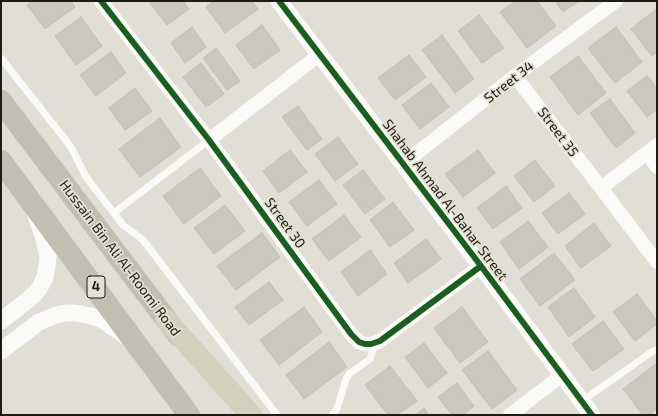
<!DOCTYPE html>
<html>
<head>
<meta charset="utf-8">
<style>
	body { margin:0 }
	#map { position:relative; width:658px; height:416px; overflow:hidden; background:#e0ded5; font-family:"Exo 2",sans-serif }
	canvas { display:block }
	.frame { position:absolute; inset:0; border:2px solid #1c1b15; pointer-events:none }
</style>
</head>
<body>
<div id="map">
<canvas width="658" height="416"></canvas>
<div class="frame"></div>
</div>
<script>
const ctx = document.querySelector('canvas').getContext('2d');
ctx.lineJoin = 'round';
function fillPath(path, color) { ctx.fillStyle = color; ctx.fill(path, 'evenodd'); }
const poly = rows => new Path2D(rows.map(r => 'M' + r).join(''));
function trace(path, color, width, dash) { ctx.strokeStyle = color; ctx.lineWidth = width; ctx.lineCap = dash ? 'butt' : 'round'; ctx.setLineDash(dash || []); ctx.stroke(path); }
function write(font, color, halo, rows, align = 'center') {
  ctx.font = font + ' "Exo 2",sans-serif'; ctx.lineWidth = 3.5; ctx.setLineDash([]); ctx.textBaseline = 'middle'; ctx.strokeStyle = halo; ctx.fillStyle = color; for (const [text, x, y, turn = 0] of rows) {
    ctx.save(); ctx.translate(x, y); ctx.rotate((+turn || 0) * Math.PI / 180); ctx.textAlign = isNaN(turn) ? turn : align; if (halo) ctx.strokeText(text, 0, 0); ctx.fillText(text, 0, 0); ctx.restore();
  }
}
const building = poly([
	[32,1,71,1,75,7,45,29,27,5,32,1],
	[148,1,183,1,189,9,167,25,148,1],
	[213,1,252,1,258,9,225,33,206,7,213,1],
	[516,1,537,1,556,26,527,48,500,12,516,1],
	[555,1,579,1,563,12,555,1],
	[655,10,657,12,657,52,652,56,631,29,655,10],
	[479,15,504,48,482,63,458,31,479,15],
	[81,17,102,46,76,65,55,36,81,17],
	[262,25,280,50,254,69,236,45,262,25],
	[192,27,206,47,185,63,171,43,192,27],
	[616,27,642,62,615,83,588,48,616,27],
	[442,35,474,79,455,93,422,50,442,35],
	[216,48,240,81,227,90,203,58,216,48],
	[111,52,126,73,96,96,80,75,111,52],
	[409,55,426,77,395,100,378,78,409,55],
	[578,56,606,93,578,115,550,77,578,56],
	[201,63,224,94,206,107,183,77,201,63],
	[647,76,657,88,657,109,647,117,627,91,647,76],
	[431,83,449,107,420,129,402,105,431,83],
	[135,88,152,111,125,130,109,108,135,88],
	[610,99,635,133,616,148,590,113,610,99],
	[298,106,322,139,307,150,282,117,298,106],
	[160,118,181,147,140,177,119,149,160,118],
	[338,137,358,164,335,181,315,154,338,137],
	[290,150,307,172,279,193,263,171,290,150],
	[478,150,495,173,463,197,445,174,478,150],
	[535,160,555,186,534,202,514,176,535,160],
	[200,168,221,196,184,224,163,196,200,168],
	[363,170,385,199,365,214,343,185,363,170],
	[319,180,337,204,307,226,289,202,319,180],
	[506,186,522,208,493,229,477,208,506,186],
	[569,193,585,214,558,234,542,213,569,193],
	[393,202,414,230,390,247,370,220,393,202],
	[225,205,245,231,214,254,194,228,225,205],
	[344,215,361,237,329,261,312,239,344,215],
	[528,221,548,247,519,269,500,242,528,221],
	[594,223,611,246,581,268,565,246,594,223],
	[262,233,280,257,236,290,217,266,262,233],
	[426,239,441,259,408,283,394,263,426,239],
	[370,250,387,274,358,296,341,272,370,250],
	[554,253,575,280,540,306,520,279,554,253],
	[269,282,283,300,249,325,235,307,269,282],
	[574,288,595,317,569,337,548,307,574,288],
	[637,294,657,321,657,324,635,341,613,312,637,294],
	[304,307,322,332,279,365,260,340,304,307],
	[462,307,488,342,460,363,434,328,462,307],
	[603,321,624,349,593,371,572,344,603,321],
	[329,342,347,367,304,399,286,375,329,342],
	[424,343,447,373,428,388,405,357,424,343],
	[488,351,517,390,492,409,462,370,488,351],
	[657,363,657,409,649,415,643,415,623,389,657,363],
	[390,366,417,401,397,415,388,415,365,385,390,366],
	[457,383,474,406,463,415,452,415,438,397,457,383],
	[424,408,429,415,415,415,424,408]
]);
fillPath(building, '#c9c7c0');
trace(building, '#c0beb7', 1);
trace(poly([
	[1,58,71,147,86,177,123,225,143,240,277,415],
	[114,213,209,140],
	[582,401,653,351,657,350],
	[332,415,337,409,346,379,349,374,370,359,375,343]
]), '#fafaf9', 7);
trace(poly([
	[101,1,209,140,351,334,359,342,365,344,371,344,380,341,481,266],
	[515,76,601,188,657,145],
	[209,140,319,55],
	[647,153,657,167],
	[403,164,515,76,616,1],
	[601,188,657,262],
	[510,415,562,375]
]), '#fafaf9', 14);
trace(poly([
	[279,1,481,266,592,415],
	[1,321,34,295,40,287,45,277,47,266,48,256,43,235,36,216],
	[1,351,39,322,56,315,66,313,76,313,95,317,104,321,127,337]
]), '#fafaf9', 17);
trace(poly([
	[1,101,178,335],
	[1,161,189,415]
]), '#c1bfb2', 22);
trace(poly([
	[166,320,251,415]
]), '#d3d0be', 22);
trace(poly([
	[101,1,209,140,351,334,359,342,365,344,371,344,380,341,481,266],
	[279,1,481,266,592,415]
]), '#1b5e20', 6);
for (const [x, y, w] of [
	[96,287,18]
]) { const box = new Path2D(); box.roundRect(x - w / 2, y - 11, w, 22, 3); ctx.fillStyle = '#e4e1d1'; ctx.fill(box); trace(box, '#1c1b15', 1); }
write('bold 13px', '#1c1b15', null, [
	["4",96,287]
]);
write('14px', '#1c1b15', '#e4e1d1', [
	["Street 34",509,82,-38],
	["Street 35",558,132,53],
	["Shahab Ahmad Al-Bahar Street",445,200,53],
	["Street 30",285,223,54],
	["Hussain Bin Ali Al-Roomi Road",120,258,53]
]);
</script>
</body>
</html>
